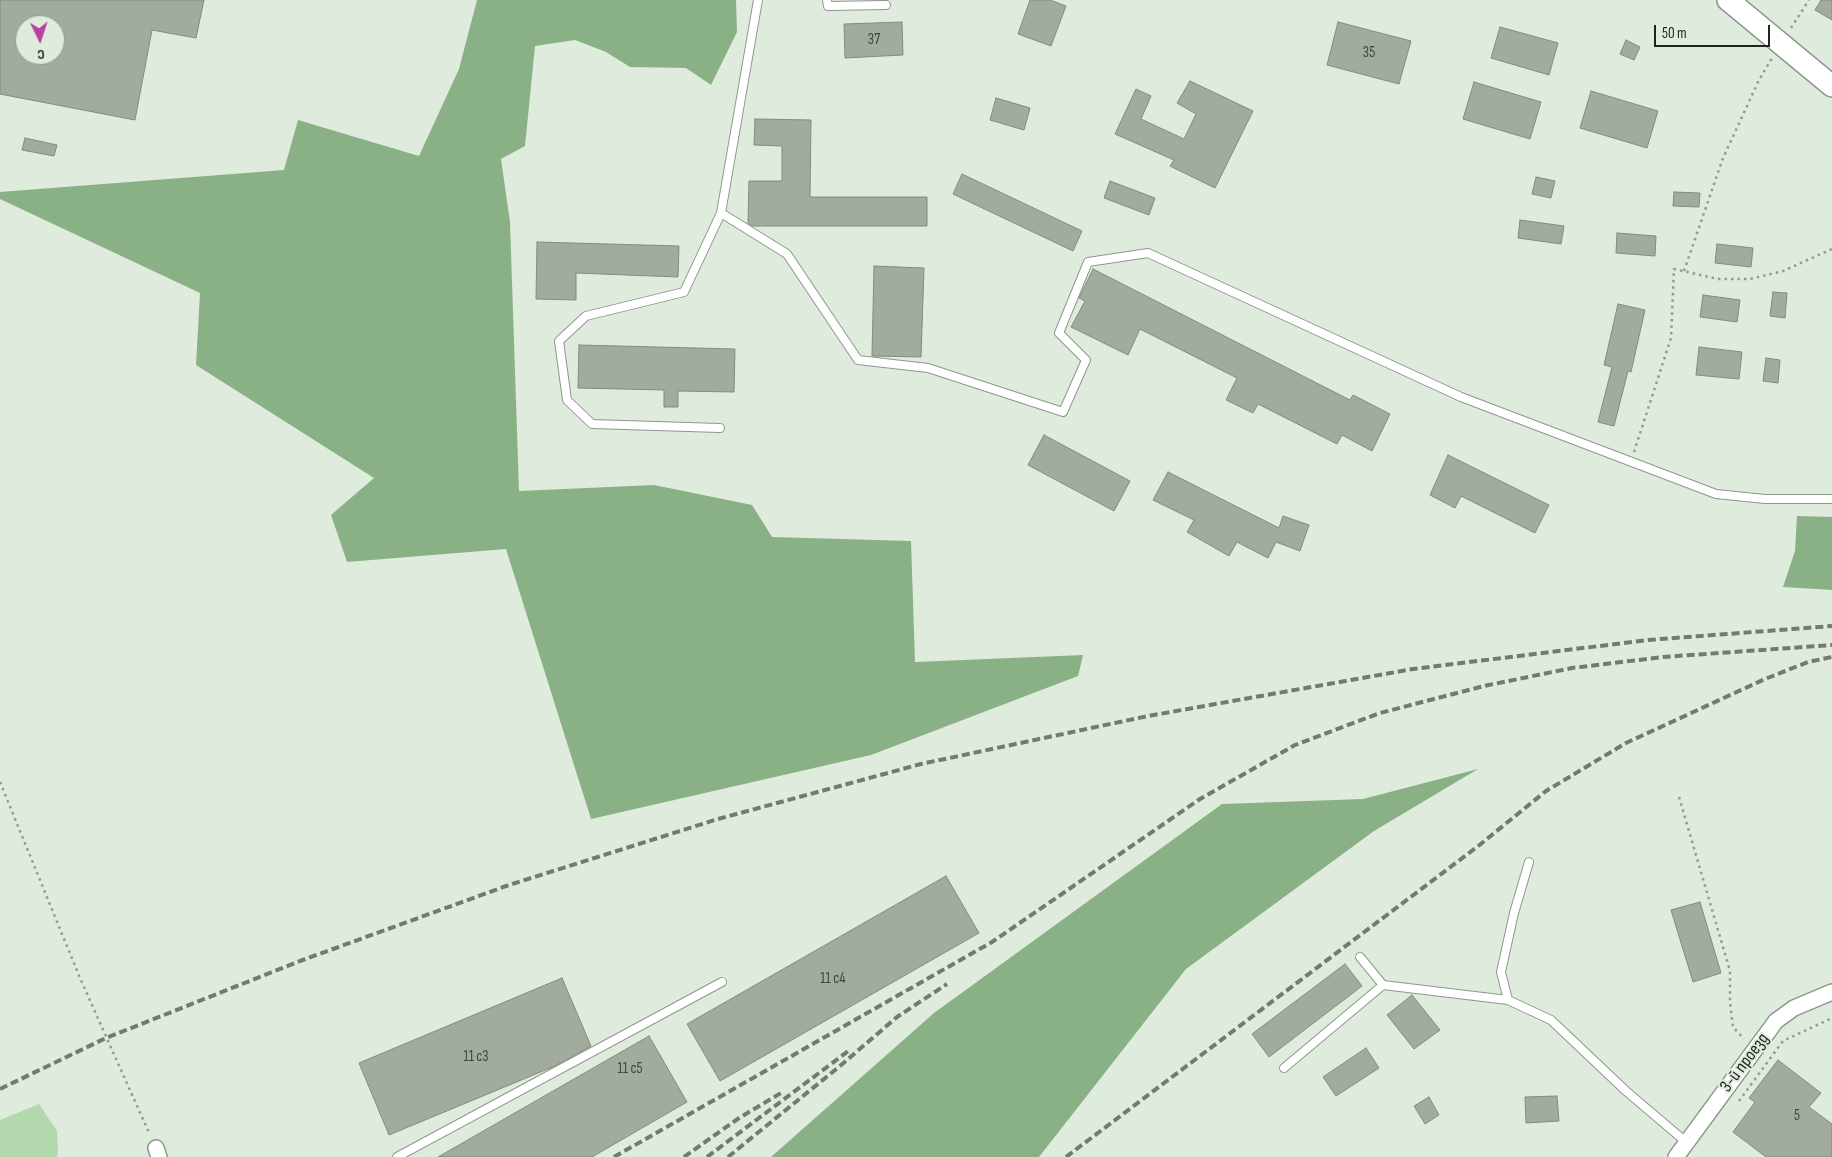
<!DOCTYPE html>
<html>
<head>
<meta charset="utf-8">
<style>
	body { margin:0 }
	#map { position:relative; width:1832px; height:1157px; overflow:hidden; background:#dfebdd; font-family:"Sofia Sans Condensed",sans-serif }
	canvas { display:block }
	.north { position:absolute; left:15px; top:15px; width:50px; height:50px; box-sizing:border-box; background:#dfebdd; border:1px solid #929b91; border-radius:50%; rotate:176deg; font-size:14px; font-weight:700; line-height:20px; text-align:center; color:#1f241f }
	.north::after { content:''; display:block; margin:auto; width:18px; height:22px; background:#b5439e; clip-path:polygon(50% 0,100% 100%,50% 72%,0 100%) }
	.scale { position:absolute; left:1654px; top:25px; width:116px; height:22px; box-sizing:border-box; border:2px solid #1f241f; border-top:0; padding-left:6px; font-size:15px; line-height:18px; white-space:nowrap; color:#1f241f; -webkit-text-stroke:4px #dfebdd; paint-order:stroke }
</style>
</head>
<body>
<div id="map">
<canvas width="1832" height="1157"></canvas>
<div class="north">С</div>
<div class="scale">50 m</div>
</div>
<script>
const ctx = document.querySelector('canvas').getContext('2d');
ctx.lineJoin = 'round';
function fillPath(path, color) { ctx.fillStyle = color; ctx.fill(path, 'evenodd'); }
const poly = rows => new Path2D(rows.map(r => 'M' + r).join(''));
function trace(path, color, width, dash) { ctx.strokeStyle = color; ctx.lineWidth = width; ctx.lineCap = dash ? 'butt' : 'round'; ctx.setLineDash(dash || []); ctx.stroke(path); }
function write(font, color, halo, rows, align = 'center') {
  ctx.font = font + ' "Sofia Sans Condensed",sans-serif'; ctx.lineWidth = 4; ctx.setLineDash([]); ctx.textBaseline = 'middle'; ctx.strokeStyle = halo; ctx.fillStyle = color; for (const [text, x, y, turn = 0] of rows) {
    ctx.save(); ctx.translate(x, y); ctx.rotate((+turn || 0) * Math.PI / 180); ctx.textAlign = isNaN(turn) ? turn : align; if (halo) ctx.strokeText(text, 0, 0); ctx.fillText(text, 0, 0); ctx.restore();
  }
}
fillPath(poly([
	[39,1104,57,1131,58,1153,57,1157,0,1157,0,1120]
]), '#b3d8ae');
fillPath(poly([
	[477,0,736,0,737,32,711,85,686,68,630,67,606,52,575,40,535,46,525,146,501,159,510,222,519,491,654,485,752,505,772,537,911,541,915,662,1083,655,1078,676,871,755,591,819,506,549,347,562,331,515,374,478,196,365,200,293,0,199,0,192,284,170,298,120,419,156,459,69],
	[1797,516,1832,517,1832,590,1783,587,1795,551],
	[1478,769,1374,831,1186,969,1039,1157,771,1157,934,1013,1222,804,1363,799]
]), '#8ab185');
const building = poly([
	[0,0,204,0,196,38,152,30,135,120,0,94,0,0],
	[25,25,55,25,55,55,25,55,25,25],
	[1030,0,1050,0,1066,6,1051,46,1018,34,1030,0],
	[1821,0,1832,0,1832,20,1815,10,1821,0],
	[902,22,903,55,845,58,844,24,902,22],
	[1338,22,1411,41,1399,84,1327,65,1338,22],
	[1500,27,1558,43,1549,75,1491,58,1500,27],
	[1626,40,1640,47,1634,60,1620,54,1626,40],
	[1190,81,1253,111,1215,188,1170,166,1174,160,1115,134,1136,89,1151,96,1141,119,1184,139,1196,114,1177,103,1190,81],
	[1474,82,1541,102,1530,139,1463,119,1474,82],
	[1591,91,1658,111,1647,148,1580,128,1591,91],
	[996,98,1030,108,1024,130,990,120,996,98],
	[755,119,811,120,810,197,927,197,927,226,752,226,748,223,749,181,782,181,782,146,754,145,755,119],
	[25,138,57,145,54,156,22,150,25,138],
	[962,174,1082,231,1073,251,953,194,962,174],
	[1536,177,1555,181,1551,198,1532,194,1536,177],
	[1110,181,1155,198,1149,215,1104,198,1110,181],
	[1674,192,1700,193,1699,207,1673,206,1674,192],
	[1520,220,1564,226,1561,244,1518,238,1520,220],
	[1617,233,1656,236,1655,256,1616,253,1617,233],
	[537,242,679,246,678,277,576,273,576,300,536,299,537,242],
	[1717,244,1753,248,1751,267,1715,263,1717,244],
	[874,266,924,268,921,357,872,356,874,266],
	[1093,269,1350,400,1353,395,1390,414,1372,451,1342,435,1337,444,1258,404,1253,413,1226,400,1237,378,1140,329,1128,355,1071,327,1085,301,1079,298,1093,269],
	[1773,292,1787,293,1785,318,1770,316,1773,292],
	[1703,295,1740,300,1737,322,1700,317,1703,295],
	[1618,304,1645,310,1631,372,1628,371,1614,426,1598,422,1612,367,1604,365,1618,304],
	[579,345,735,349,734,392,678,391,678,407,664,407,664,390,578,388,579,345],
	[1699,347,1742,352,1739,379,1696,375,1699,347],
	[1766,358,1780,360,1778,383,1763,381,1766,358],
	[1044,435,1130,481,1114,511,1028,465,1044,435],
	[1448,455,1549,505,1535,533,1461,496,1455,508,1430,495,1448,455],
	[1168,472,1279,528,1283,516,1309,525,1300,551,1276,542,1268,558,1237,542,1229,556,1187,532,1194,520,1153,500,1168,472],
	[946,876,979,933,720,1081,687,1024,946,876],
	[1700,902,1721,973,1693,982,1671,910,1700,902],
	[1345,964,1362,986,1269,1057,1252,1034,1345,964],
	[562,978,591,1046,555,1066,389,1135,359,1063,562,978],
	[1412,995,1440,1030,1414,1049,1387,1015,1412,995],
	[649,1036,687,1102,592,1157,438,1157,649,1036],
	[1366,1048,1379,1068,1336,1096,1323,1077,1366,1048],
	[1778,1060,1821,1093,1809,1107,1832,1124,1832,1157,1766,1157,1733,1132,1755,1102,1749,1098,1778,1060],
	[1557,1096,1559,1121,1526,1123,1525,1097,1557,1096],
	[1429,1097,1439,1115,1425,1124,1414,1106,1429,1097]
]);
fillPath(building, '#a1ac9f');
trace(building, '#818c7f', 1);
const lane = poly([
	[758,0,721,213,787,254,858,360,928,368,1063,412,1086,360,1059,333,1088,262,1148,253,1461,397,1716,494,1765,499,1832,499],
	[827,0,828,6,886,5],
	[720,428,592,424,567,400,559,341,586,316,684,292,721,213],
	[1529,862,1514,913,1501,972,1508,1000,1551,1020,1626,1091,1686,1142],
	[1360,957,1383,985,1508,1000],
	[1284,1068,1383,985],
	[397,1157,722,982]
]);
const street = poly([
	[156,1148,159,1157],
	[1676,1157,1776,1021,1794,1008,1832,992]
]);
const secondary = poly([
	[1728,0,1832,86]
]);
trace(lane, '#8d988c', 10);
trace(street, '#8d988c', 18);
trace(secondary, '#8d988c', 24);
trace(poly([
	[1791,28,1809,0],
	[1684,271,1723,158,1759,80,1772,58],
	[1634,452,1671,338,1674,269,1718,279,1750,279,1783,271,1832,249],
	[0,782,80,978,150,1135],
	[1679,797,1730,971,1730,1002,1733,1027,1744,1039],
	[1739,1101,1783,1041,1832,1018]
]), '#929b91', 2.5, [2.5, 4]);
trace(lane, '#fff', 8);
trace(street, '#fff', 15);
trace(secondary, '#fff', 21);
trace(poly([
	[0,1089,106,1038,300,961,509,885,718,819,921,764,1148,716,1413,669,1648,640,1832,626],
	[614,1157,992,942,1200,799,1295,745,1380,713,1484,686,1572,668,1663,657,1832,645],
	[684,1157,739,1118,781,1093],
	[707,1157,851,1049],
	[728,1157,840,1066,897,1017,947,984],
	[1066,1157,1477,847,1546,791,1626,743,1765,679,1808,662,1832,657]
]), '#727a71', 4, [8, 4]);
write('15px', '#40463f', null, [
	["37",874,40],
	["35",1369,53],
	["11 с4",833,979],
	["11 с3",476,1057],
	["11 с5",630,1069],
	["5",1797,1116]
]);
write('18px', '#1f241f', '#dfebdd', [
	["3-й проезд",1745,1063,-53]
]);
</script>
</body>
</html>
